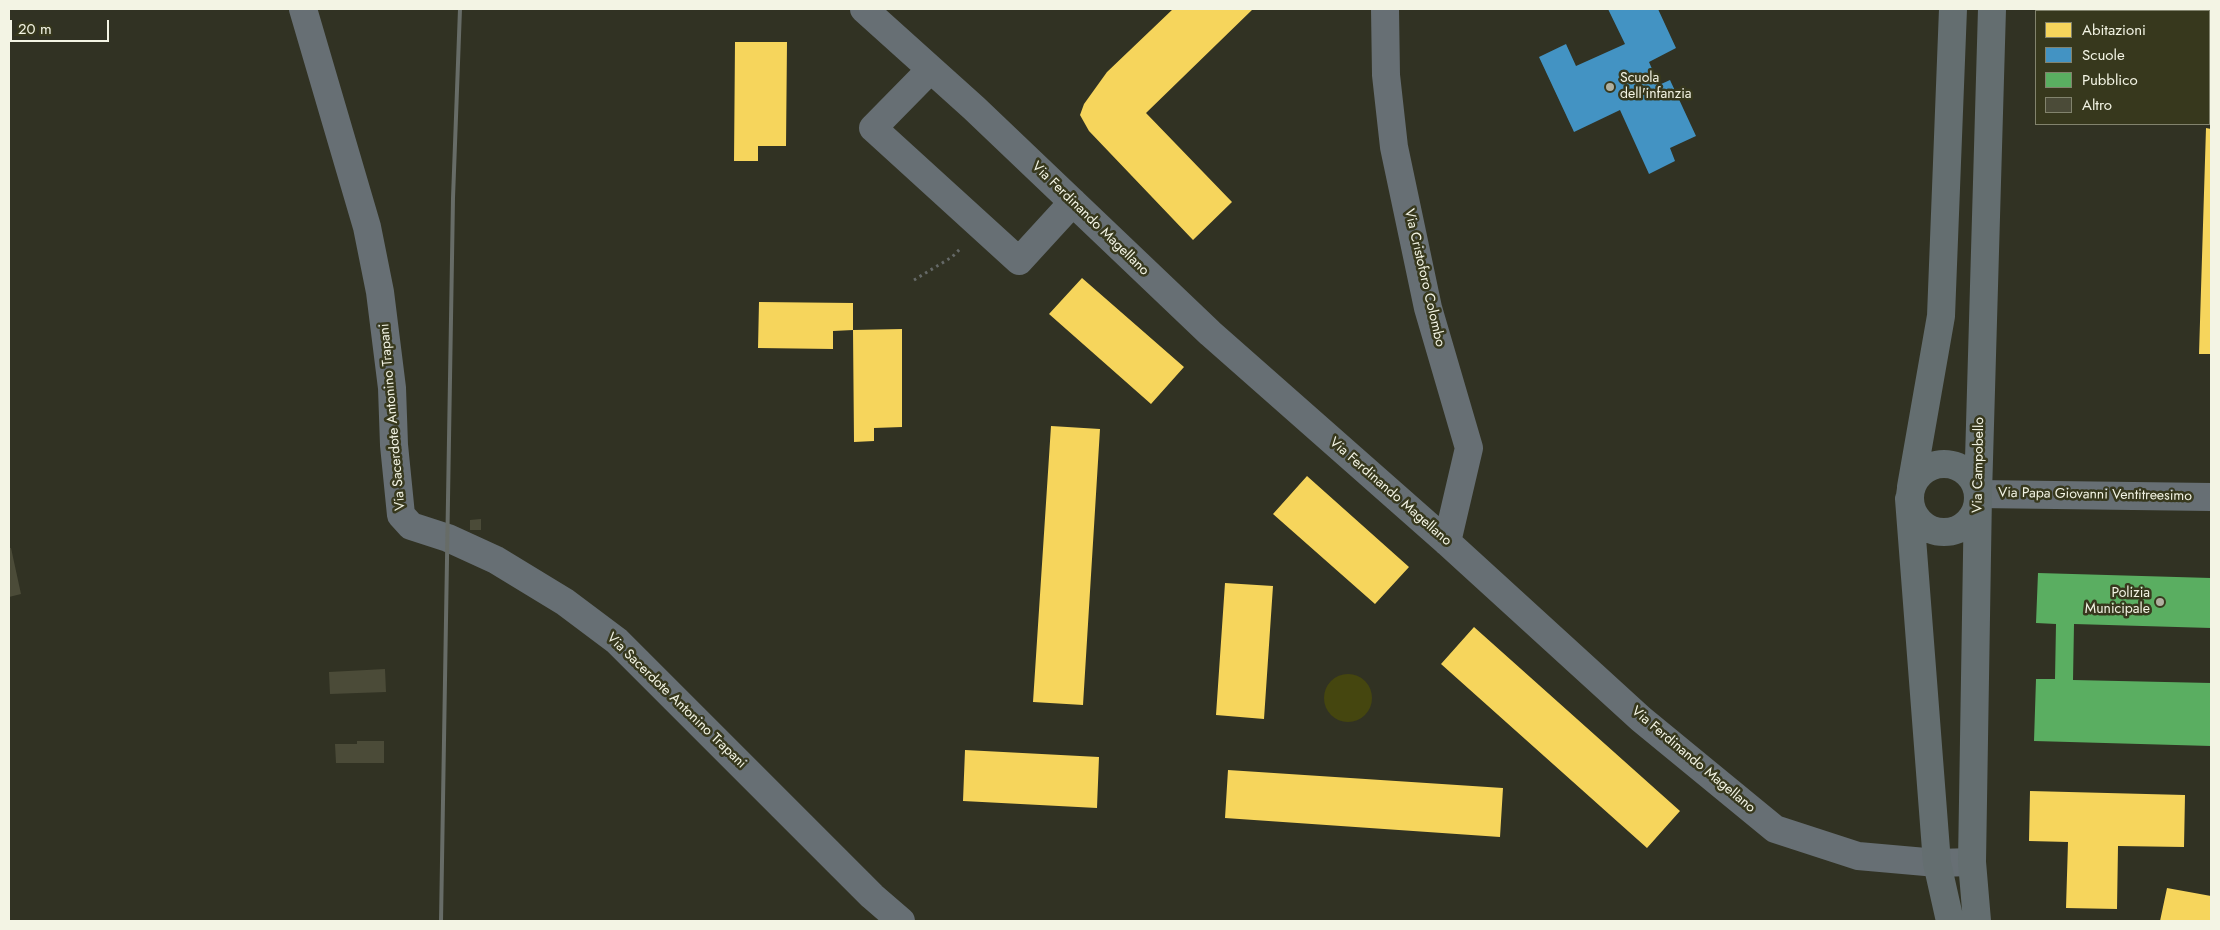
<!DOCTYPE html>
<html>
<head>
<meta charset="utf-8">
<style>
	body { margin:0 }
	#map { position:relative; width:2220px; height:930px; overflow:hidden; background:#313223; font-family:Jost,sans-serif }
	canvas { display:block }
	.frame { position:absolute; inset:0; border:10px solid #f3f4e4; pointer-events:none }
	.legend { position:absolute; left:2035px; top:10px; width:175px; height:115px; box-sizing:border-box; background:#37381d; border:1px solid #82836d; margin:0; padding:6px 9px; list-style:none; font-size:15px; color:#f3f4e4 }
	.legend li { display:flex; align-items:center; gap:10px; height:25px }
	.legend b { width:25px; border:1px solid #82836d }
	.scale { position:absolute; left:10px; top:20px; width:99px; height:22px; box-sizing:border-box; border:2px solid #f3f4e4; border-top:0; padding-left:6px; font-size:15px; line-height:18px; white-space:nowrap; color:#f3f4e4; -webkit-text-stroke:4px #37381d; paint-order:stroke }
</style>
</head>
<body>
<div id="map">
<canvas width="2220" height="930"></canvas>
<div class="frame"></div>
<ul class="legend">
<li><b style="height:14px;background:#f6d55c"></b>Abitazioni</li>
<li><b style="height:14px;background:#4393c3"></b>Scuole</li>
<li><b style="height:14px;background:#5aae61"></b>Pubblico</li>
<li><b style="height:14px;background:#4b4b38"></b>Altro</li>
</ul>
<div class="scale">20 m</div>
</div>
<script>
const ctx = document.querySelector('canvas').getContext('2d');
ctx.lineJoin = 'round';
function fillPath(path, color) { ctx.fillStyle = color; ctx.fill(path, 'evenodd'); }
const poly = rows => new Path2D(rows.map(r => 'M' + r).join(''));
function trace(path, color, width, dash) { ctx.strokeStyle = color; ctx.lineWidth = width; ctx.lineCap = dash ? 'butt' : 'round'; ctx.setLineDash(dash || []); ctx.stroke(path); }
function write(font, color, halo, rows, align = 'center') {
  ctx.font = font + ' Jost,sans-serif'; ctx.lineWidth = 5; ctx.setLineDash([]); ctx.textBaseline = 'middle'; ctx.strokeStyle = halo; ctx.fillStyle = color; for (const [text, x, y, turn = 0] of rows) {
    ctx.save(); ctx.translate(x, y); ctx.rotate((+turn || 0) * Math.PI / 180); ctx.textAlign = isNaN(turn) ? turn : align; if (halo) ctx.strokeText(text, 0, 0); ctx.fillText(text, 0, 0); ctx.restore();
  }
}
fillPath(poly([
	'1324 698a24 24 0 1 1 48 0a24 24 0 1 1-48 0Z'
]), '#45460f');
fillPath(poly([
	[1173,9,1253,9,1146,113,1232,202,1193,240,1089,131,1080,115,1084,104,1107,72],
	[735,42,787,42,786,146,758,146,758,161,734,161],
	[2206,128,2211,129,2211,354,2199,354],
	[1082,278,1184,367,1151,404,1049,314],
	[759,302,853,303,853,330,833,331,833,349,758,348],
	[902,329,902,427,874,428,874,441,854,442,853,330],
	[1051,426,1100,429,1083,705,1033,702],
	[1307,476,1409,567,1375,604,1273,514],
	[1225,583,1273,586,1264,719,1216,715],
	[1474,627,1680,811,1647,848,1441,664],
	[965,750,1099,757,1097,808,963,801],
	[1228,770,1503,788,1500,837,1225,818],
	[2030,791,2185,795,2184,847,2118,846,2117,909,2066,908,2068,842,2029,841],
	[2167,888,2211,896,2211,921,2160,921]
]), '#f6d55c');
fillPath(poly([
	[1608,9,1658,9,1676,48,1649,62,1659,85,1670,80,1696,136,1670,148,1675,161,1649,174,1620,110,1574,132,1539,57,1566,44,1576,66,1625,44]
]), '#4393c3');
fillPath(poly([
	[2038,573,2211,578,2211,628,2074,624,2073,680,2211,683,2211,746,2034,741,2036,679,2055,679,2056,624,2036,623]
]), '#5aae61');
fillPath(poly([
	[481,519,481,530,470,530,470,520],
	[9,548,11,548,21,594,9,597],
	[385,669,386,692,330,694,329,672],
	[357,741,384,741,384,763,336,763,335,744,357,744]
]), '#4b4b38');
trace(poly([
	[914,280,952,257,960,249]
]), '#656967', 3, [2.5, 4]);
trace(poly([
	[303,9,367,227,380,292,392,388,394,445,401,515,411,526,448,538,496,560,565,602,617,641,872,896,901,921],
	[864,9,974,108,1210,333,1447,542,1641,719,1775,829,1858,856,1937,863,1972,862],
	[1385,9,1386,75,1394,147,1428,308,1469,448,1447,542],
	[930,70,873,128,1019,261,1073,202],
	[1978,494,2211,497]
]), '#676f74', 28);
trace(poly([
	'1910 498a34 34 0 1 1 68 0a34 34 0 1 1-68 0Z',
	[1911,487,1941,316,1953,9],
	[1909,499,1937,863,1950,921],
	[1977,921,1972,862,1978,494,1992,9]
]), '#646e70', 28);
trace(poly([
	[441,921,453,198,460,9]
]), '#676c67', 4);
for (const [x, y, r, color] of [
	[1610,87,5,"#afb0a0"],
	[2160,602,5,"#afb0a0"]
]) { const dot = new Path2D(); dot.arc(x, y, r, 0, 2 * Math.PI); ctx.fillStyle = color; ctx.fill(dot); trace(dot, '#37381d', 2); }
write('14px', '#f3f4e4', '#37381d', [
	["Scuola",1620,79],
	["dell'infanzia",1620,95],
	["Polizia",2150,594,"right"],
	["Municipale",2150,610,"right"]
], 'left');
write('14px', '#f3f4e4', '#37381d', [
	["Via Ferdinando Magellano",1090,219,44],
	["Via Cristoforo Colombo",1424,278,77],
	["Via Sacerdote Antonino Trapani",393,417,-95],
	["Via Campobello",1979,465,-89],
	["Via Ferdinando Magellano",1390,492,41],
	["Via Papa Giovanni Ventitreesimo",2095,495,1],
	["Via Sacerdote Antonino Trapani",676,701,44],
	["Via Ferdinando Magellano",1693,760,40]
]);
</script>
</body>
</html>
